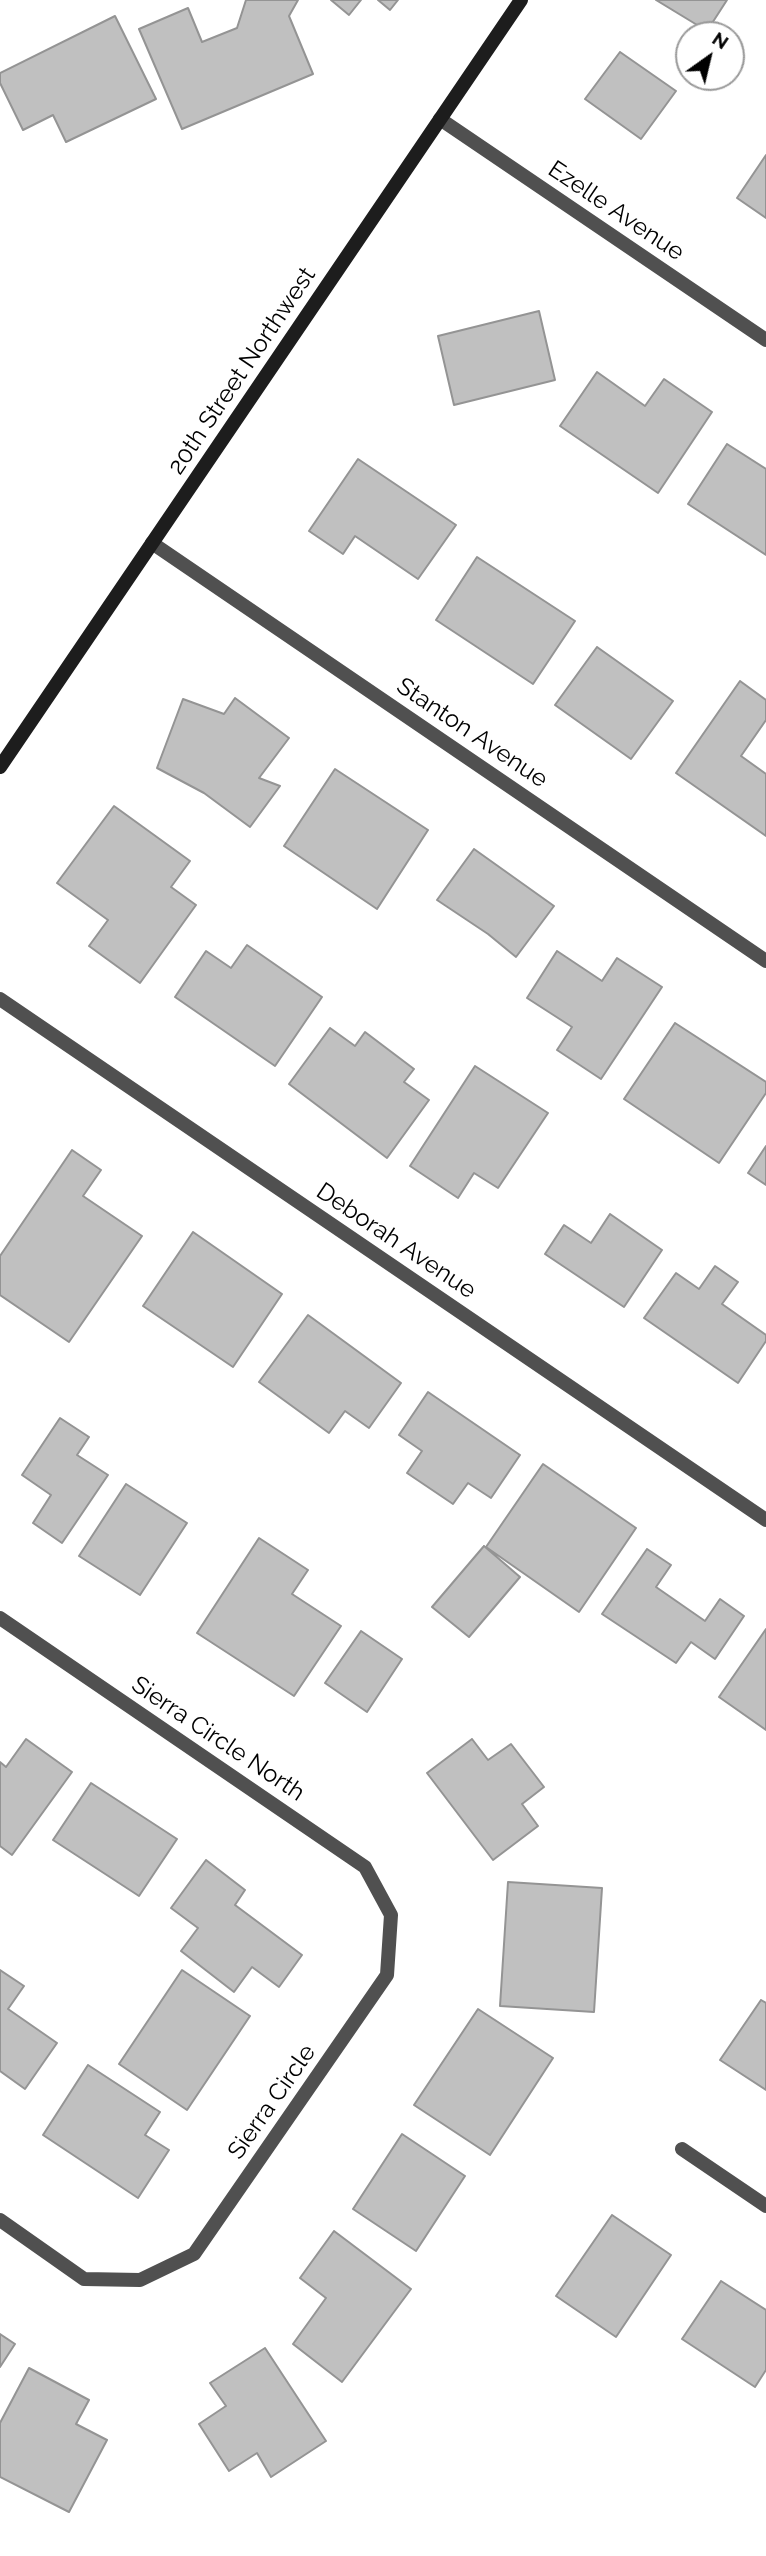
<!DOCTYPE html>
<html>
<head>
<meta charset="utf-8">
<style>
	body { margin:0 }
	#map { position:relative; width:766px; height:2556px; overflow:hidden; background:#fff; font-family:Raleway,sans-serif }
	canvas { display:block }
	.north { position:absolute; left:675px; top:21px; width:70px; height:70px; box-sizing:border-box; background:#fff; border:2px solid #999; border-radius:50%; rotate:34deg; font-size:19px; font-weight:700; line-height:28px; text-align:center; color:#000 }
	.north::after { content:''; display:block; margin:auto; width:24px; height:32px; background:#000; clip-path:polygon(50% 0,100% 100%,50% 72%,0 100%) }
</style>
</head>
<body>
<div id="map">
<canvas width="766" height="2556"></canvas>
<div class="north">N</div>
</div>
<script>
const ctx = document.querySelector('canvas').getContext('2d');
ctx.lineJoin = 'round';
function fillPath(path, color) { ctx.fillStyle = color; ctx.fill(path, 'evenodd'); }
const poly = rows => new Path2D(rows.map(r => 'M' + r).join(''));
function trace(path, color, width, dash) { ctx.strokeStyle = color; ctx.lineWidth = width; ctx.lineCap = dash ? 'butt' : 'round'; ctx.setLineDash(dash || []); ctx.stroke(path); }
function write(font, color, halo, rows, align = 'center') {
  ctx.font = font + ' Raleway,sans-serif'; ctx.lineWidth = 5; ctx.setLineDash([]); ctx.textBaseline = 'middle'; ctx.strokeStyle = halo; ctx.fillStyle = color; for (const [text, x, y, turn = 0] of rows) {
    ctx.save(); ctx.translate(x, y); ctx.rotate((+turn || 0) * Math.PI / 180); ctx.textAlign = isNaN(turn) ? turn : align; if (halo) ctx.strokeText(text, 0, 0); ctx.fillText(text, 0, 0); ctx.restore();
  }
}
const building = poly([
	[246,0,298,0,289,16,313,74,182,129,139,29,188,8,202,42,237,28,246,0],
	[331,0,361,0,349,15,331,0],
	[378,0,398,0,390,10,378,0],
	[656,0,727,0,707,31,656,0],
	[115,16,156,99,66,142,53,115,23,130,0,83,0,73,115,16],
	[620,52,676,91,641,139,585,99,620,52],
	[766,155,766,218,737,198,766,155],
	[539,311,555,380,454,405,438,336,539,311],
	[597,372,645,406,664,379,712,412,658,493,560,426,597,372],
	[727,444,766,469,766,555,688,504,727,444],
	[358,459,456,525,418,579,355,536,343,554,309,531,358,459],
	[477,557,575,621,533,684,436,620,477,557],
	[597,647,673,701,631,759,555,705,597,647],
	[740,681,766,700,766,720,741,756,766,774,766,836,676,773,740,681],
	[235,698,289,738,259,778,280,786,250,827,204,793,157,768,183,699,224,714,235,698],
	[335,769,428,830,377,909,284,846,335,769],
	[114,806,190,861,171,887,196,905,140,983,89,946,108,920,57,883,114,806],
	[474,849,554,906,516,957,488,934,437,900,474,849],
	[247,945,322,997,275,1066,175,997,206,951,231,968,247,945],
	[557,951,602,981,617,958,662,987,601,1079,557,1050,572,1027,527,998,557,951],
	[675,1023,766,1082,766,1093,719,1163,624,1099,675,1023],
	[330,1028,355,1046,365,1032,414,1069,404,1082,429,1100,387,1158,289,1084,330,1028],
	[475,1066,548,1113,498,1188,474,1173,458,1198,410,1166,475,1066],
	[766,1146,766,1185,748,1173,766,1146],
	[72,1150,101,1170,83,1196,142,1236,69,1342,0,1295,0,1256,72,1150],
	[610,1214,662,1250,624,1307,545,1254,564,1225,591,1243,610,1214],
	[193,1232,282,1294,233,1367,143,1306,193,1232],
	[715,1266,738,1282,722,1304,766,1335,766,1341,738,1383,644,1318,676,1273,699,1289,715,1266],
	[308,1315,401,1383,369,1428,345,1411,329,1433,259,1382,308,1315],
	[428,1392,520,1455,491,1498,468,1483,453,1504,407,1473,422,1451,399,1435,428,1392],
	[60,1418,89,1437,77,1455,108,1475,62,1543,33,1523,51,1495,22,1475,60,1418],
	[543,1464,636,1528,579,1612,486,1547,543,1464],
	[126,1484,187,1523,140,1595,79,1556,126,1484],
	[259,1538,308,1570,292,1594,341,1626,294,1696,197,1633,259,1538],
	[484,1546,520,1577,469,1637,432,1607,484,1546],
	[647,1549,671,1565,656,1587,705,1621,720,1599,744,1616,715,1659,691,1642,676,1663,602,1614,647,1549],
	[766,1629,766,1730,719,1697,766,1629],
	[361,1631,402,1659,367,1712,325,1683,361,1631],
	[26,1739,72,1772,12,1855,0,1846,0,1762,6,1767,26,1739],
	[472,1739,488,1760,511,1744,544,1787,522,1804,538,1826,493,1860,427,1773,472,1739],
	[91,1783,177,1839,139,1896,53,1840,91,1783],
	[206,1860,245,1890,235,1905,302,1955,279,1987,252,1967,234,1992,181,1951,198,1928,171,1908,206,1860],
	[508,1882,602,1888,594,2012,500,2006,508,1882],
	[0,1970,24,1986,8,2009,57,2043,25,2089,0,2071,0,1970],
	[182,1970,250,2016,187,2110,119,2064,182,1970],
	[761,2000,766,2003,766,2090,720,2060,761,2000],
	[478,2009,553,2058,490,2155,414,2105,478,2009],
	[88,2065,160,2112,145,2135,169,2150,138,2198,43,2135,88,2065],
	[402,2134,465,2176,416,2251,353,2209,402,2134],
	[612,2215,671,2255,616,2337,556,2296,612,2215],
	[334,2231,411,2289,342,2382,293,2344,326,2298,300,2278,334,2231],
	[721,2281,766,2310,766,2370,755,2387,682,2339,721,2281],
	[0,2334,15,2344,0,2367,0,2334],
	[265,2348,326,2441,271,2477,257,2453,229,2471,199,2424,226,2406,210,2383,265,2348],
	[29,2368,89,2400,76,2424,107,2440,69,2512,0,2477,0,2423,29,2368]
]);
fillPath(building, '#c0c0c0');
trace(building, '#949494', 2);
trace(poly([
	[440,119,766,340],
	[152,543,766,961],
	[0,999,766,1520],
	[0,1618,365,1867,391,1915,387,1975,194,2254,140,2280,84,2279,0,2220],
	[682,2149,766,2206]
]), '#505050', 14);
trace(poly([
	[0,767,521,0]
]), '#1d1d1d', 14);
write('24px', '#000', '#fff', [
	["Ezelle Avenue",616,211,34],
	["20th Street Northwest",242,371,-56],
	["Stanton Avenue",472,733,34],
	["Deborah Avenue",396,1241,34],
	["Sierra Circle North",218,1739,34],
	["Sierra Circle",272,2102,-55]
]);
</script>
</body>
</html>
